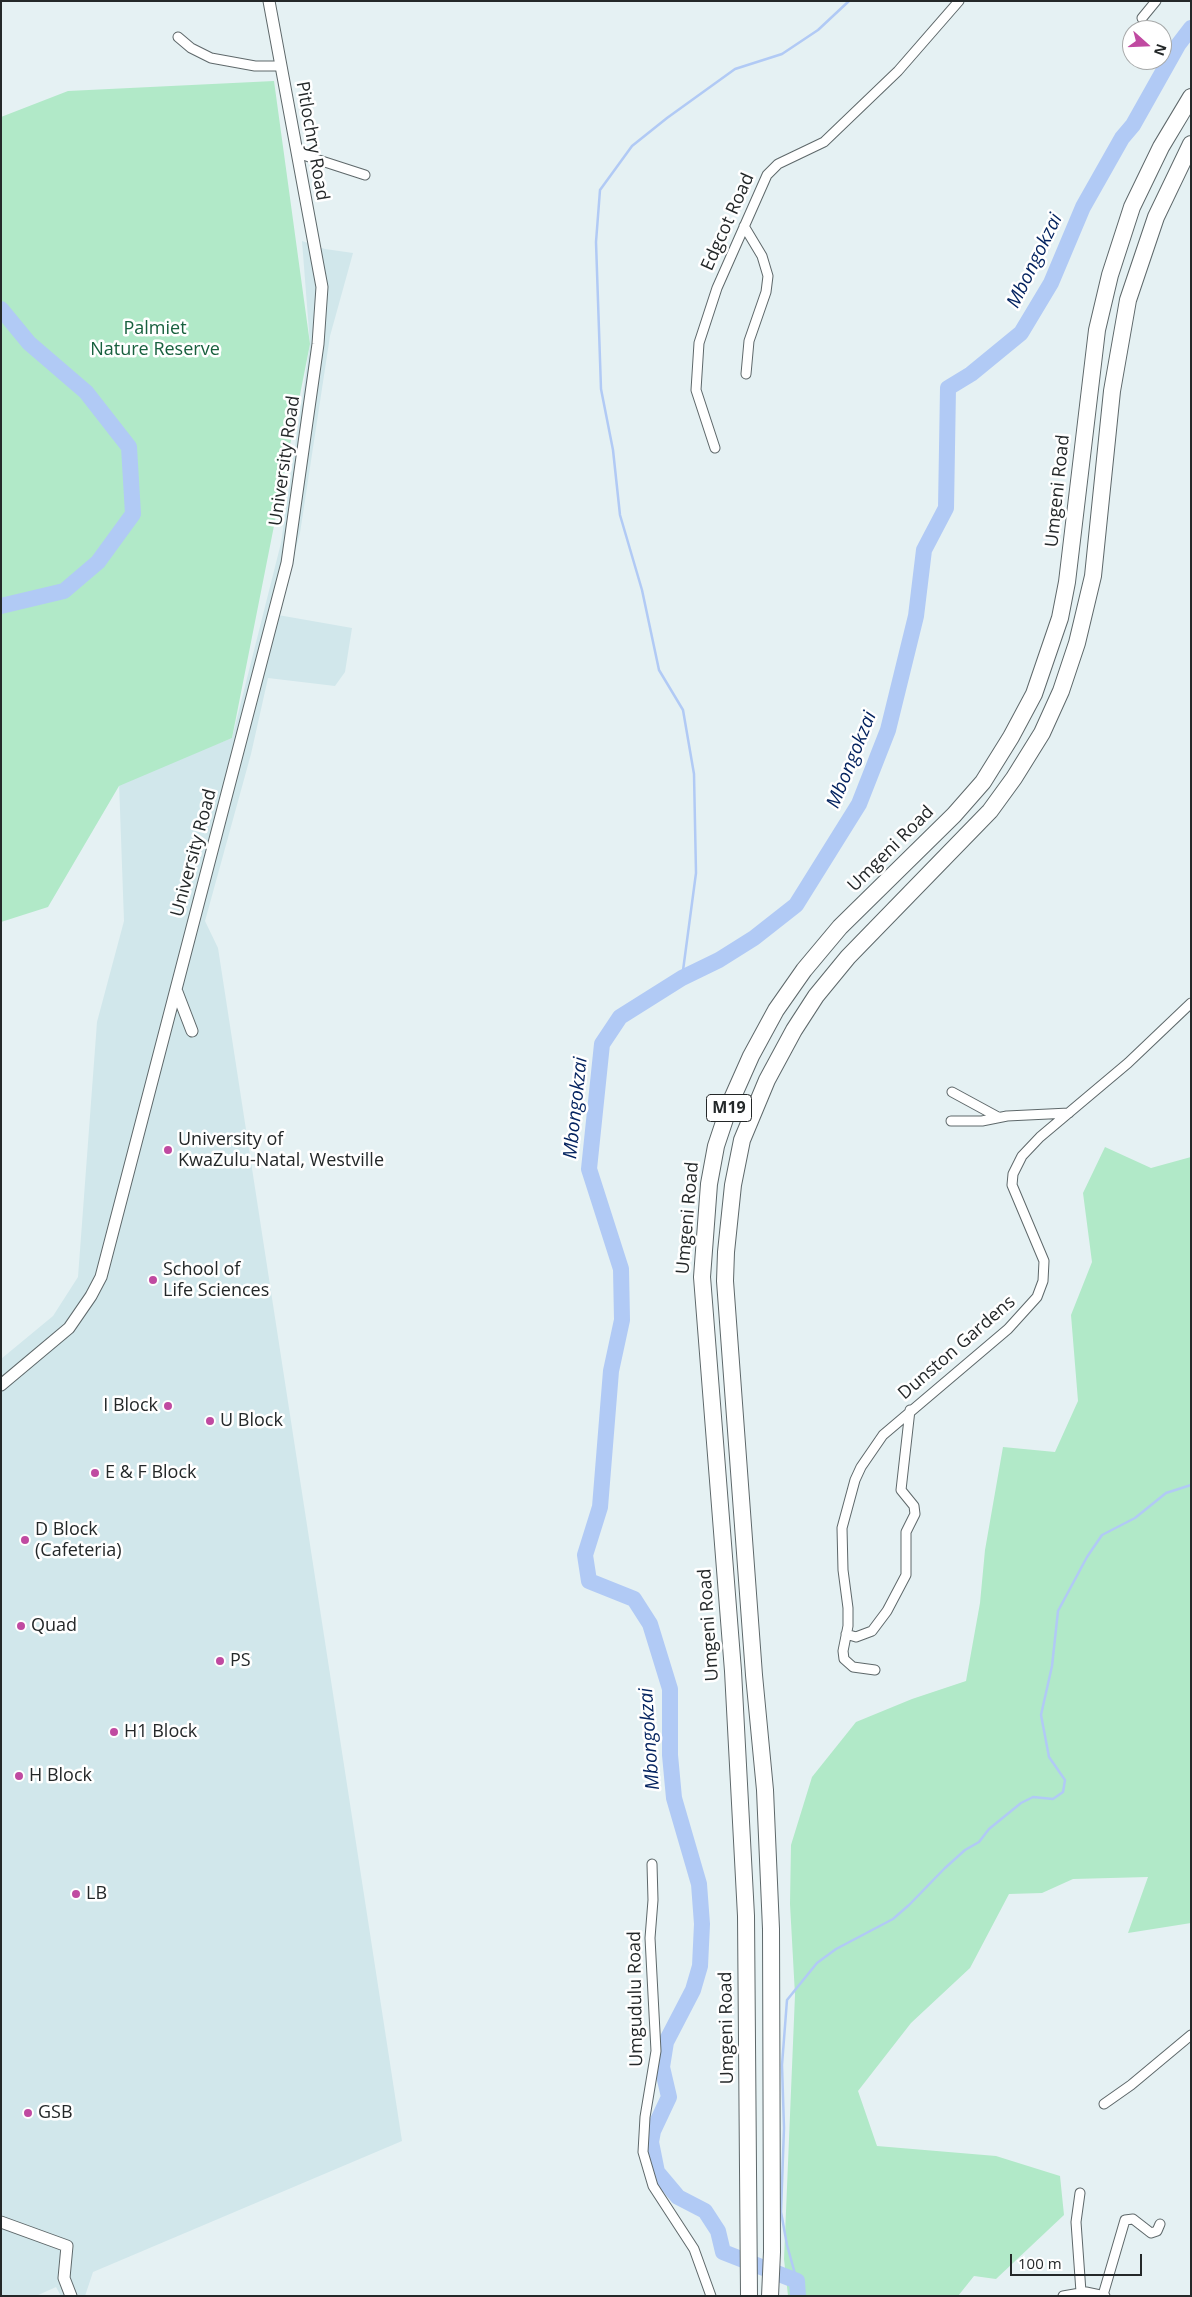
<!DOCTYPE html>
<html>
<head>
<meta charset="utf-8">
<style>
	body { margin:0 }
	#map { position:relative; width:1192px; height:2297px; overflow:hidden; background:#e5f1f3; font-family:"Open Sans",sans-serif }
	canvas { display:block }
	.frame { position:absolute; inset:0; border:2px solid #242829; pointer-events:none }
	.north { position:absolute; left:1122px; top:20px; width:50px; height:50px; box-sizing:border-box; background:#fff; border:1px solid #a7a9a9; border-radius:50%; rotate:110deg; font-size:14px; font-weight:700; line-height:20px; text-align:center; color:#242829 }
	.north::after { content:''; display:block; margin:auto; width:18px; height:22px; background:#c04aa1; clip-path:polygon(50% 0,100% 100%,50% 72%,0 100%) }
	.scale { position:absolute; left:1010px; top:2254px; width:132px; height:22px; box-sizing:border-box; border:2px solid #242829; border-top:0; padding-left:6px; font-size:15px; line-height:18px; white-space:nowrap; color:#242829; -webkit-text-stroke:4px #fff; paint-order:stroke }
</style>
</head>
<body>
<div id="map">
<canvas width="1192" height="2297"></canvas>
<div class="frame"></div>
<div class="north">N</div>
<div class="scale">100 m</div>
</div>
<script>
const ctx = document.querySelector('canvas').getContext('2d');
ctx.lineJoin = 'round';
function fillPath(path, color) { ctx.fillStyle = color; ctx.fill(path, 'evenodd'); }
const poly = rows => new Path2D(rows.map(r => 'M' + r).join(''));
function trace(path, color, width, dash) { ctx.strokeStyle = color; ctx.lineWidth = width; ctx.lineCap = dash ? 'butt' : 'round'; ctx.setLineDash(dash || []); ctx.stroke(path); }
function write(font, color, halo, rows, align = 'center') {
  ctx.font = font + ' "Open Sans",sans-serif'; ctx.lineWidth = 5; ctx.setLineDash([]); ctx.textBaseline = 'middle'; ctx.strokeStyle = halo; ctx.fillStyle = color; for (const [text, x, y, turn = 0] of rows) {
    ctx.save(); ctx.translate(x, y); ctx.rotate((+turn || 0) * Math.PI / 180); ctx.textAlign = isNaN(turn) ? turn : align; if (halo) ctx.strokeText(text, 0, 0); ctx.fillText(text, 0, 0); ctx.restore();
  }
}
fillPath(poly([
	[302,241,325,249,353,253,330,336,300,533,278,615,352,628,345,672,335,686,268,678,251,754,205,921,218,948,402,2141,93,2272,85,2296,61,2296,56,2287,36,2296,1,2296,1,1359,53,1316,78,1277,97,1022,124,921,119,782,232,738,281,543,310,344]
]), '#d1e7eb');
fillPath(poly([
	[274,81,310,344,232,738,119,786,48,907,1,922,1,117,68,91],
	[1105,1147,1151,1168,1191,1157,1191,1923,1128,1933,1148,1877,1073,1879,1042,1893,1009,1894,970,1968,911,2023,858,2091,877,2146,996,2156,1060,2176,1064,2215,996,2279,974,2276,958,2296,788,2296,784,2259,795,1995,790,1904,791,1845,812,1777,856,1722,912,1699,966,1681,980,1603,985,1550,1003,1447,1055,1452,1078,1401,1071,1315,1092,1262,1083,1193]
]), '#b1e9c8');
trace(poly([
	[682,978,696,873,694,774,683,710,659,670,642,590,620,515,613,450,601,389,596,242,600,190,632,146,667,118,735,69,782,54,818,30,849,1],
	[797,2281,787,2245,781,2212,784,2128,782,2065,787,2000,817,1963,836,1949,893,1919,909,1905,945,1868,965,1850,979,1842,989,1829,1021,1803,1033,1797,1053,1799,1063,1792,1065,1780,1049,1757,1041,1715,1052,1666,1058,1611,1087,1557,1102,1535,1135,1518,1166,1493,1191,1485]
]), '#b1caf5', 2.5);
trace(poly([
	[1,309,29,343,86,392,129,447,133,514,98,562,64,591,1,606],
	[798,2296,797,2281,723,2252,718,2231,705,2211,678,2197,657,2172,651,2142,653,2131,669,2097,662,2067,666,2042,693,1990,700,1966,702,1924,699,1884,674,1798,670,1755,670,1689,650,1624,634,1599,589,1581,585,1555,600,1507,611,1371,622,1320,621,1269,589,1169,602,1044,620,1017,682,978,719,960,754,938,796,905,859,804,888,730,916,616,924,550,946,508,948,388,971,374,1021,333,1051,283,1083,207,1122,138,1133,125,1178,45,1191,28]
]), '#b1caf5', 16);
const minor = poly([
	[1142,18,1156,1],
	[178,37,191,48,211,58,255,66,281,66],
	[297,153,365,175],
	[744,226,762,256,768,276,766,292,749,341,746,374],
	[715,448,696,390,699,343,717,288,767,175,778,164,824,142,898,71,959,1],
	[952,1092,998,1117],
	[951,1121,982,1121,1007,1116,1069,1113],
	[846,1634,856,1637,872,1631,887,1611,906,1575,906,1532,915,1514,914,1506,901,1490,910,1410],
	[875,1670,853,1667,844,1659,843,1651,848,1626,848,1608,843,1570,842,1528,855,1480,861,1467,883,1435,1008,1329,1037,1297,1043,1281,1044,1261,1012,1185,1013,1174,1022,1156,1040,1137,1128,1063,1191,1003],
	[652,1864,653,1900,650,1938,656,2051,645,2117,643,2152,653,2186,694,2249,711,2296],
	[1104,2104,1131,2085,1191,2035],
	[1080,2193,1076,2222,1081,2292],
	[1103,2295,1125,2220,1133,2219,1151,2233,1157,2231,1160,2224],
	[1063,2296,1086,2292,1105,2296]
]);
const tertiary = poly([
	[177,992,192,1031],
	[1,1385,69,1328,91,1296,101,1277,287,563,318,344,322,287,269,1],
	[1,2222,67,2246,64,2278,71,2296]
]);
const motorway = poly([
	[749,2296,746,1916,733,1671,702,1277,709,1184,716,1146,731,1101,751,1056,776,1010,804,970,840,927,954,815,983,782,1011,737,1034,694,1060,618,1067,582,1097,330,1110,275,1132,207,1161,147,1191,97],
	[770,2296,772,2252,771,1929,765,1790,754,1675,725,1281,726,1252,733,1185,742,1140,767,1080,794,1030,816,996,848,957,990,811,1014,778,1042,733,1061,691,1077,643,1093,576,1112,391,1128,300,1156,217,1191,144]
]);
trace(minor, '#5e686a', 11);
trace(tertiary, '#5e686a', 13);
trace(motorway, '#5e686a', 18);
trace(minor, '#fff', 9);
trace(tertiary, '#fff', 11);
trace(motorway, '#fff', 16);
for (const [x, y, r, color] of [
	[168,1150,5,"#c04aa1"],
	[153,1280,5,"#c04aa1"],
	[168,1406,5,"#c04aa1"],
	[210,1421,5,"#c04aa1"],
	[95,1473,5,"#c04aa1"],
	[25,1540,5,"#c04aa1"],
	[21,1626,5,"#c04aa1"],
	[220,1661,5,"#c04aa1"],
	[114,1732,5,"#c04aa1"],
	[19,1776,5,"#c04aa1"],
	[76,1894,5,"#c04aa1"],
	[28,2113,5,"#c04aa1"]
]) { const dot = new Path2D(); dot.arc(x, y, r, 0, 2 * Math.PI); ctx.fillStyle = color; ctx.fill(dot); trace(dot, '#fff', 2); }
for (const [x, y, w] of [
	[729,1108,45]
]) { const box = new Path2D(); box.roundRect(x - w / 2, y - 13.5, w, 27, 4); ctx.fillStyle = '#fff'; ctx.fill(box); trace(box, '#242829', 1); }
write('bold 16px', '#242829', null, [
	["M19",729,1108]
]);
write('18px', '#242829', '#fff', [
	["Pitlochry Road",312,141,80],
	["Edgcot Road",728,222,-66],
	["University Road",285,461,-82],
	["Umgeni Road",1058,491,-84],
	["Umgeni Road",891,849,-45],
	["University Road",194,853,-75],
	["Umgeni Road",688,1218,-85],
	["Dunston Gardens",957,1348,-41],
	["Umgeni Road",709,1625,-94],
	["Umgudulu Road",636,1999,-91],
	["Umgeni Road",727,2028,-91]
]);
write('18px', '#18603e', '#fff', [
	["Palmiet",155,329],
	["Nature Reserve",155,350]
]);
write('18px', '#242829', '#fff', [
	["University of",178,1140],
	["KwaZulu-Natal, Westville",178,1161],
	["School of",163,1270],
	["Life Sciences",163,1291],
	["I Block",158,1406,"right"],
	["U Block",220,1421],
	["E & F Block",105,1473],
	["D Block",35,1530],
	["(Cafeteria)",35,1551],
	["Quad",31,1626],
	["PS",230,1661],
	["H1 Block",124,1732],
	["H Block",29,1776],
	["LB",86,1894],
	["GSB",38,2113]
], 'left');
write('italic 19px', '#052460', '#fff', [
	["Mbongokzai",1035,261,-64],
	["Mbongokzai",852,760,-68],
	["Mbongokzai",576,1108,-84],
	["Mbongokzai",650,1739,-94]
]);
</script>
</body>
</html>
